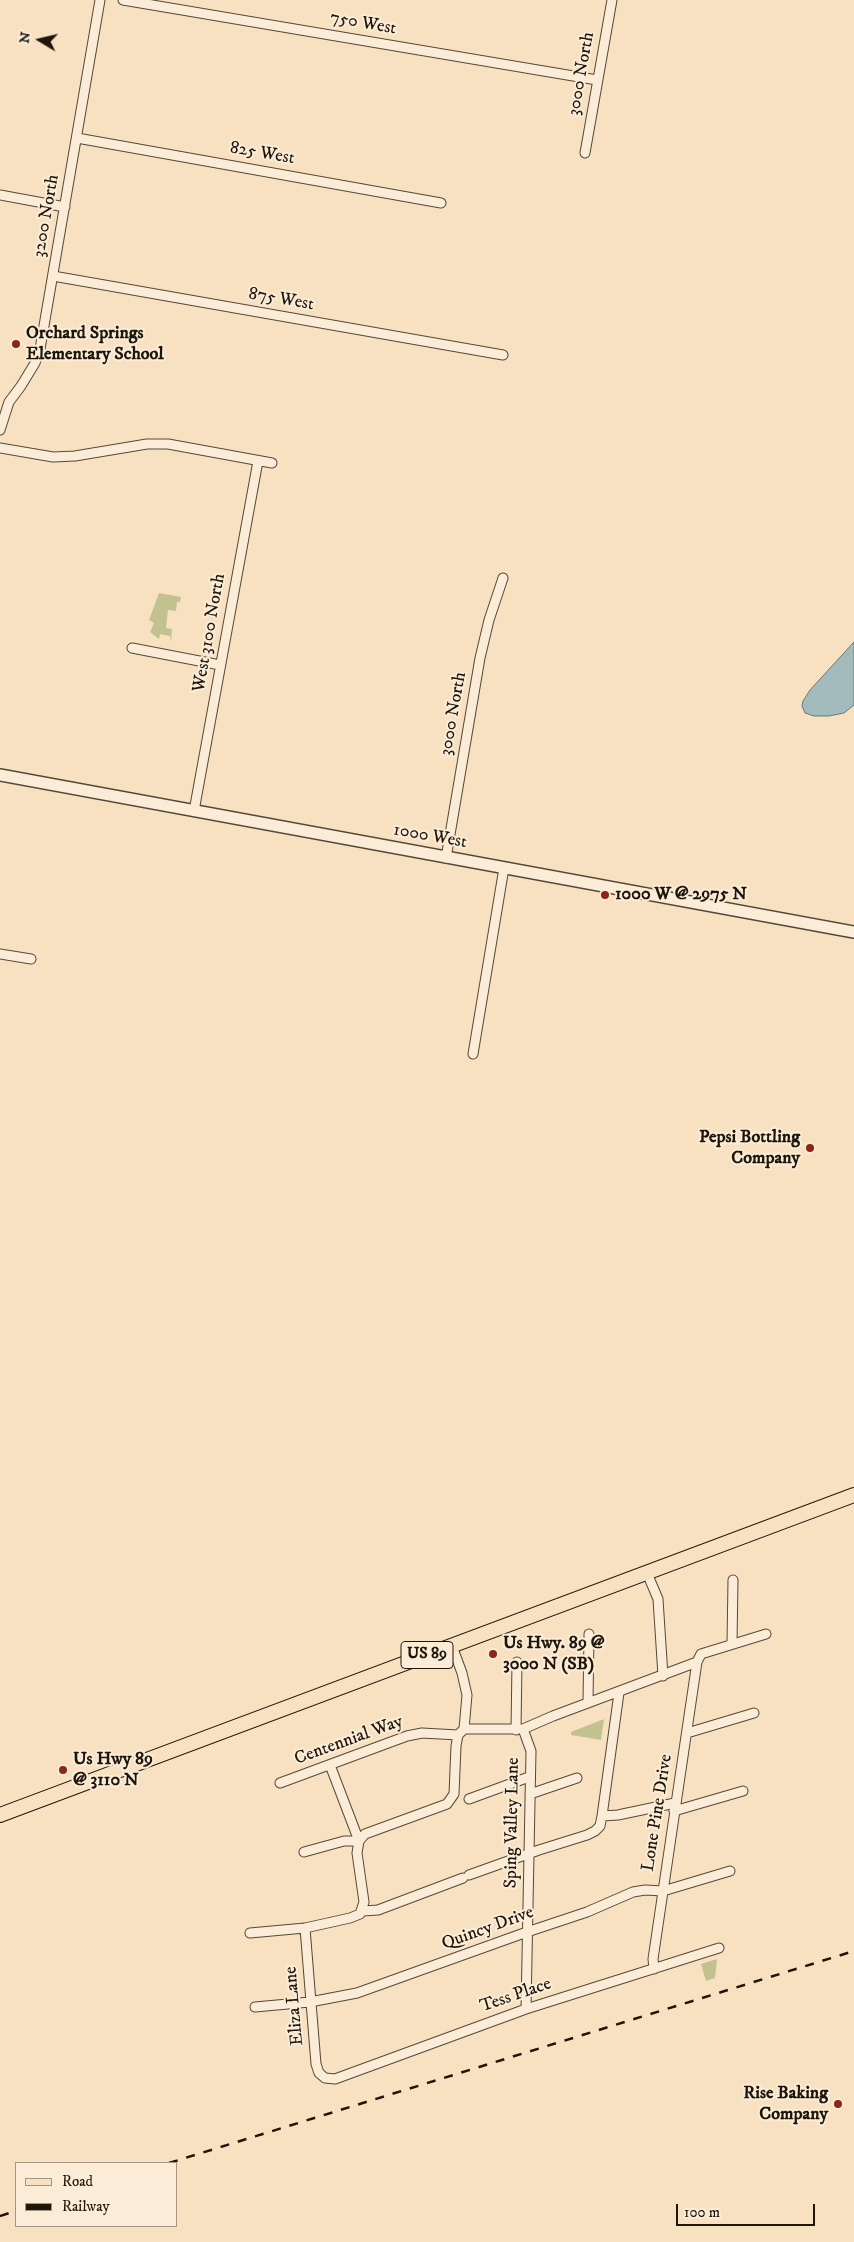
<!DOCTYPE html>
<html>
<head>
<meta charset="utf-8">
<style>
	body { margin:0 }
	#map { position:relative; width:854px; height:2242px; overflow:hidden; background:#f8e1c0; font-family:"IM FELL DW Pica",serif }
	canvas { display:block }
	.legend { position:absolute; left:15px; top:2162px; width:162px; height:65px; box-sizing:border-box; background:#faecd6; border:1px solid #a29685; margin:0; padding:6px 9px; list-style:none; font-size:15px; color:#1e160b }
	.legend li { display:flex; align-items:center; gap:10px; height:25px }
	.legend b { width:25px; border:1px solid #a29685 }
	.north { position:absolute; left:15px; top:15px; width:50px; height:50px; -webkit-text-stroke:4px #faecd6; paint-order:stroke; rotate:279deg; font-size:14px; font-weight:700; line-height:20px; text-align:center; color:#1e160b }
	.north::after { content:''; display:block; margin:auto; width:18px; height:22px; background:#1e160b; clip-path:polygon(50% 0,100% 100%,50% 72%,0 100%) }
	.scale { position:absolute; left:676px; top:2204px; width:139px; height:22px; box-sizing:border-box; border:2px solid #1e160b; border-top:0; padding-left:6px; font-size:15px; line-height:18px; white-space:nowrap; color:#1e160b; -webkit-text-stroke:4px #faecd6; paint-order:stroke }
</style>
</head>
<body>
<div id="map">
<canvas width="854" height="2242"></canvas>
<ul class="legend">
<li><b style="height:6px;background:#f8e1c0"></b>Road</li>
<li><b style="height:6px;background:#1e160b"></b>Railway</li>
</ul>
<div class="north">N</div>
<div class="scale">100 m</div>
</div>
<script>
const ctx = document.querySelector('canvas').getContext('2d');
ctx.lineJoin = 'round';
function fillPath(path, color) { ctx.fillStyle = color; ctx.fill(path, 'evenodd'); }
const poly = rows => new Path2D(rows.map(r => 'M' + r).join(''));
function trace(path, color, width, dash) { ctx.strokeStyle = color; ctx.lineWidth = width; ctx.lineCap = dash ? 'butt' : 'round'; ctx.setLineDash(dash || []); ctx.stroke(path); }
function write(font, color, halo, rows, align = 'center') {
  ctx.font = font + ' "IM FELL DW Pica",serif'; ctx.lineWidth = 4; ctx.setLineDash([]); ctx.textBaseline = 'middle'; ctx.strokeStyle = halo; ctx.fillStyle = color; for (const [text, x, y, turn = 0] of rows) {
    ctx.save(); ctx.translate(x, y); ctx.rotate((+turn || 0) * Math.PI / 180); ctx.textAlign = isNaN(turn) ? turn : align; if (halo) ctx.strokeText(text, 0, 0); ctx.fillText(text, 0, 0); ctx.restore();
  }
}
fillPath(poly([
	[159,593,181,597,180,602,177,602,176,611,168,610,166,628,172,629,171,642,170,636,160,634,159,639,150,632,154,623,149,620],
	[604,1719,601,1740,571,1735,571,1732],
	[717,1959,715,1978,706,1981,701,1964]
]), '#c2c290');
const water = poly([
	[854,642,854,705,844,713,829,716,814,716,805,713,802,706,803,701,810,690,854,642]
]);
fillPath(water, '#a2bbbc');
trace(water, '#6d7975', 1);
const minor = poly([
	[123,0,597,80],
	[77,138,441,203],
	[585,153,612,0],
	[0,195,65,207],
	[53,276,503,355],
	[0,430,9,402,21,386,35,363,40,349,100,0],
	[0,448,53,457,75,456,147,444,168,444,272,463],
	[132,648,220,665],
	[194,811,258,461],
	[446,858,480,658,489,620,503,578],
	[0,954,31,959],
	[473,1054,504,868],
	[647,1573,658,1599,663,1676],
	[732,1644,733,1580],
	[588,1703,589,1634],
	[464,1729,523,1729,553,1716,697,1662,701,1654,766,1634],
	[523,1729,531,1751,526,2009],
	[516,1730,517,1662],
	[687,1733,754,1713],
	[330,1765,359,1841],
	[280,1783,407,1736,422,1733,458,1735],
	[530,1794,577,1778],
	[469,1799,529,1777],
	[674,1811,743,1791],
	[602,1816,619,1693],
	[304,1852,344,1841,359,1841],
	[469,1875,539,1850,587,1835,595,1831,600,1826,602,1816,618,1815,675,1803],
	[363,1911,378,1910,463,1878],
	[305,1928,316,2064,319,2073,325,2078,335,2079,526,2009,719,1948],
	[250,1933,305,1928,350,1918,360,1914,364,1902,357,1853,359,1841,365,1834,447,1804,454,1794,456,1746,458,1735,464,1729,467,1695,462,1673,452,1646],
	[654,1969,653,1959,697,1662],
	[255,2007,310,2002,357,1993,527,1932,587,1912,633,1892,645,1890,663,1891,730,1871]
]);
const tertiary = poly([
	[0,775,854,932]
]);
const primary = poly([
	[0,1815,854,1495]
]);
trace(minor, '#544938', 11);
trace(tertiary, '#544938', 14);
trace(primary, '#1e160b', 16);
trace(minor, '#faecd6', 9);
trace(tertiary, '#faecd6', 11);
trace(primary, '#f8e1c0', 14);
trace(poly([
	[169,2163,854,1951],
	[0,2216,16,2211]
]), '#1e160b', 2.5, [9, 9]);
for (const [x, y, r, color] of [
	[16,344,5,"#8f2418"],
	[605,895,5,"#8f2418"],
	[810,1148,5,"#8f2418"],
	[493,1654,5,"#8f2418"],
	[63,1770,5,"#8f2418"],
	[838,2104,5,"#8f2418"]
]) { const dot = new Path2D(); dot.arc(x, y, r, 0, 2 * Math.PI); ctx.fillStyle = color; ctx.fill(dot); trace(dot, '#faecd6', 2); }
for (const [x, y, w] of [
	[427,1655,52]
]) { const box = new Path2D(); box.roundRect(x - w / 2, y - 13.5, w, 27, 4); ctx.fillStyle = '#faecd6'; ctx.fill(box); trace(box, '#1e160b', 1); }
write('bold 16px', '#1e160b', null, [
	["US 89",427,1655]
]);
write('18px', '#1e160b', '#faecd6', [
	["750 West",363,24,10],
	["3000 North",582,74,-80],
	["825 West",262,154,10],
	["3200 North",47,216,-80],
	["875 West",281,300,10],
	["West 3100 North",210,633,-80],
	["3000 North",454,714,-80],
	["1000 West",430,837,10],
	["Centennial Way",349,1741,-20],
	["Lone Pine Drive",658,1813,-81],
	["Sping Valley Lane",513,1823,-89],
	["Quincy Drive",488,1929,-20],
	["Tess Place",516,1996,-19],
	["Eliza Lane",295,2006,-95]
]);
write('bold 18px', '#1e160b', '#faecd6', [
	["Orchard Springs",26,334],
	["Elementary School",26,355],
	["1000 W @ 2975 N",615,895],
	["Pepsi Bottling",800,1138,"right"],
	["Company",800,1159,"right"],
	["Us Hwy. 89 @",503,1644],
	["3000 N (SB)",503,1665],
	["Us Hwy 89",73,1760],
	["@ 3110 N",73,1781],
	["Rise Baking",828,2094,"right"],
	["Company",828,2115,"right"]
], 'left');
</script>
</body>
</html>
